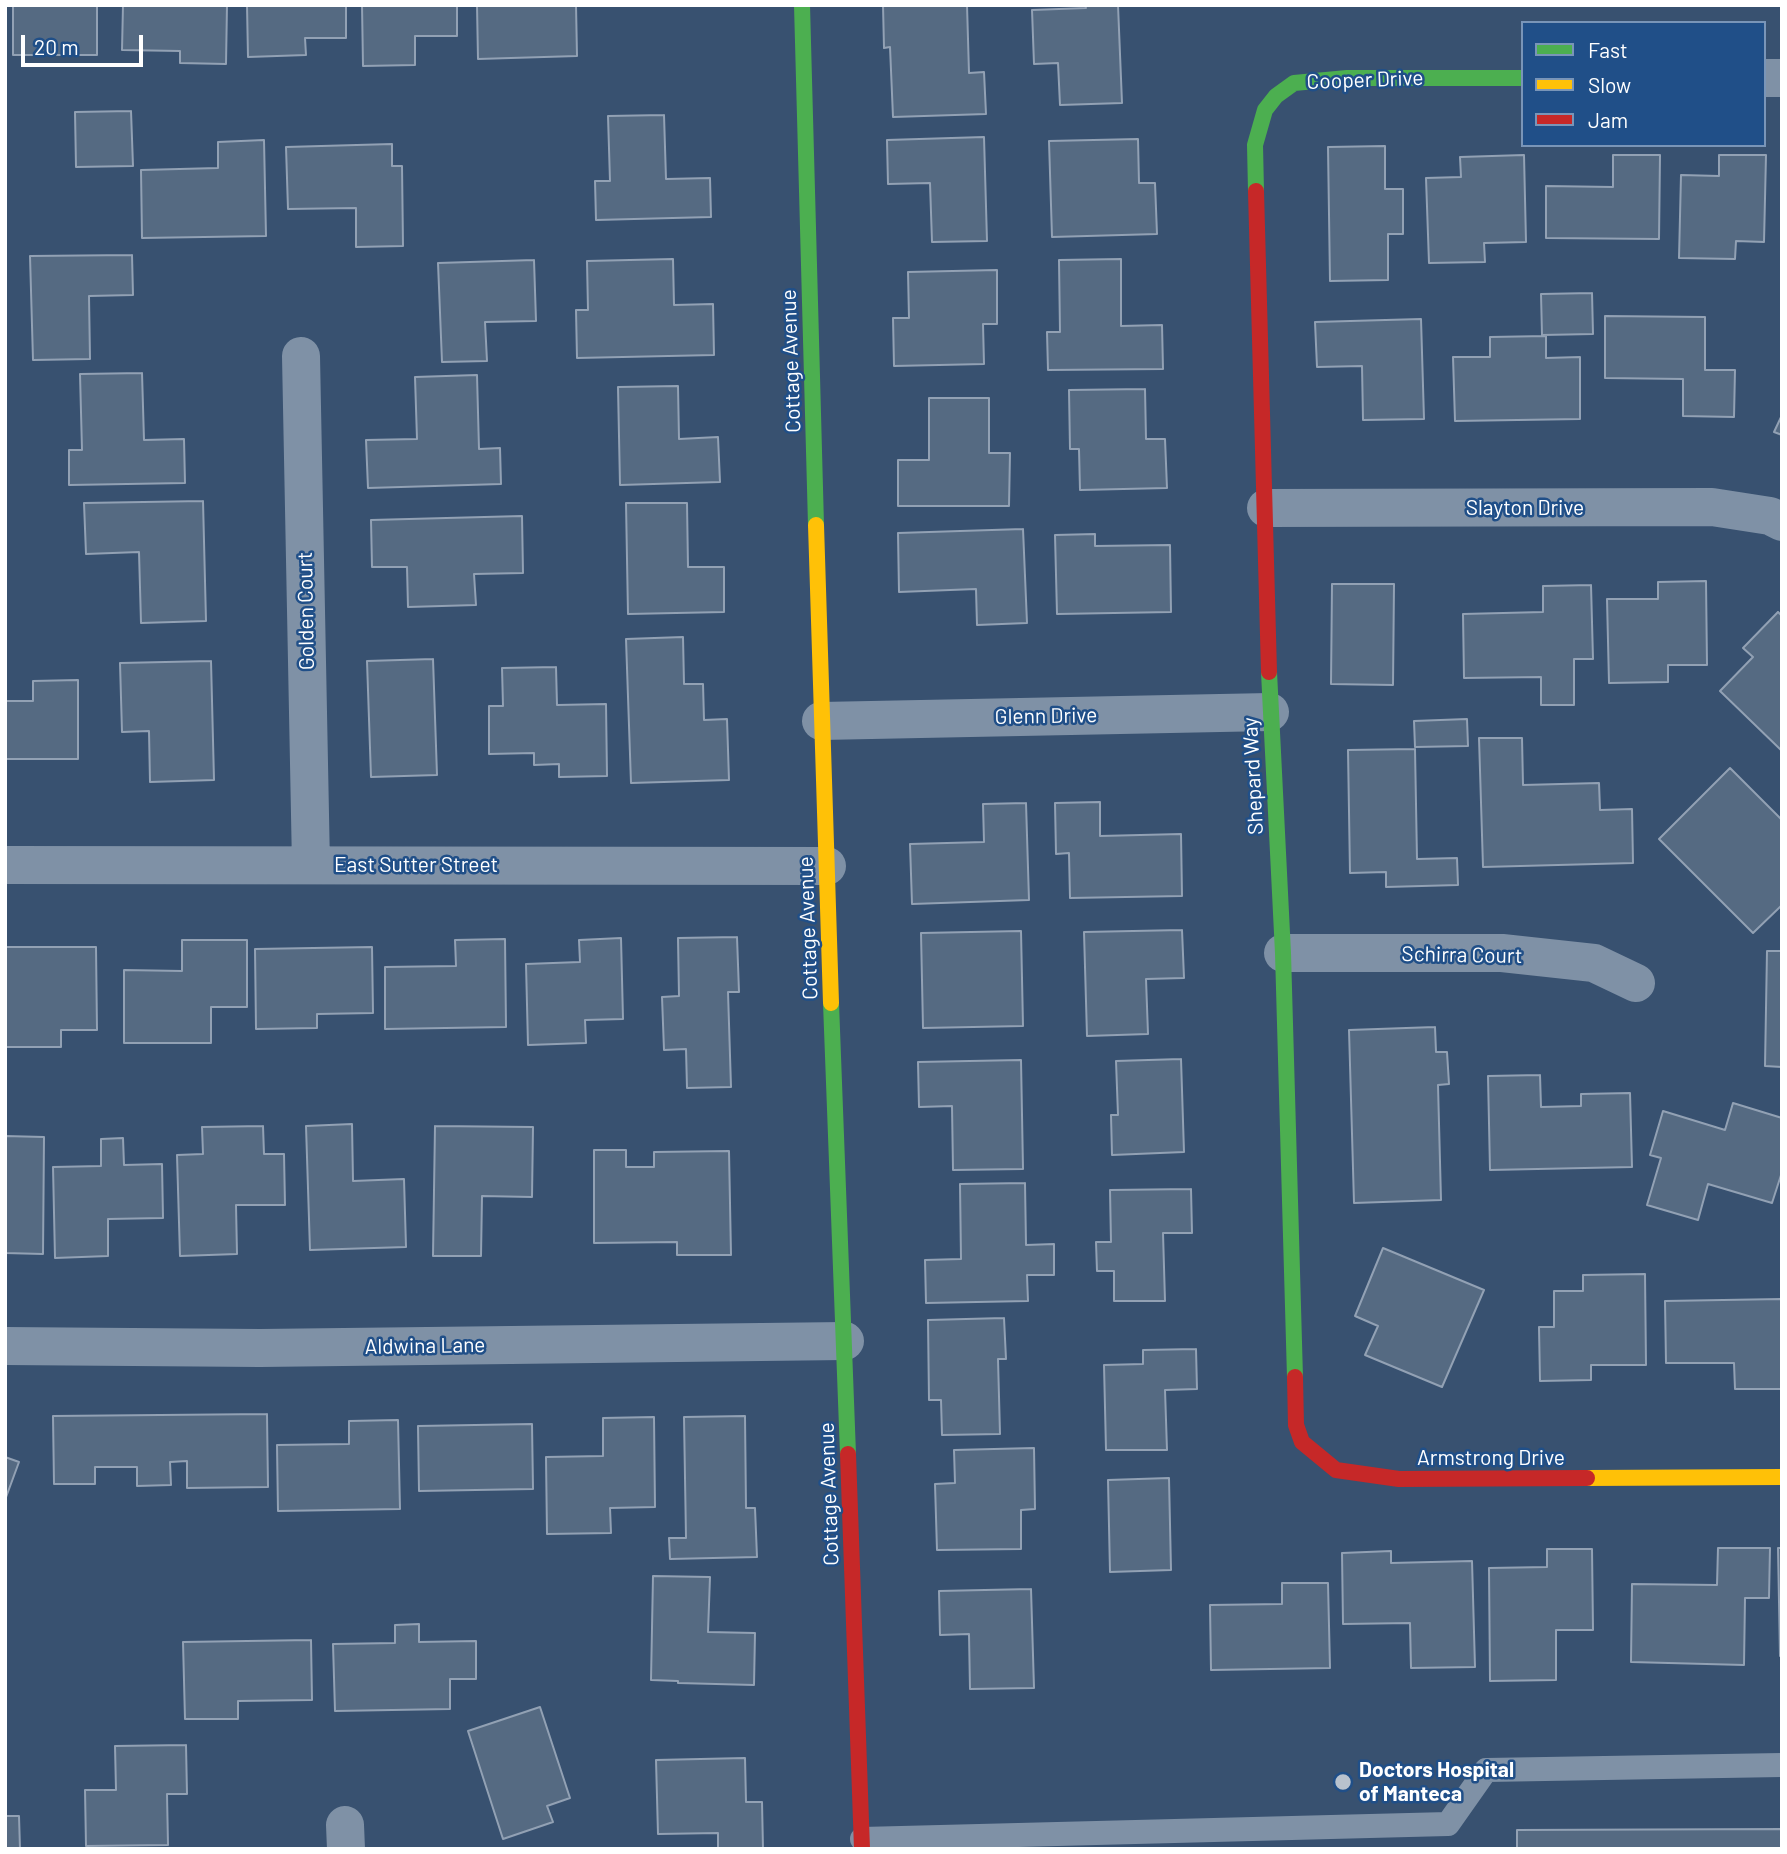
<!DOCTYPE html>
<html>
<head>
<meta charset="utf-8">
<style>
	body { margin:0 }
	#map { position:relative; width:1787px; height:1854px; overflow:hidden; background:#385170; font-family:Barlow,sans-serif }
	canvas { display:block }
	.frame { position:absolute; inset:0; border:7px solid #fff; pointer-events:none }
	.legend { position:absolute; left:1521px; top:21px; width:245px; height:126px; box-sizing:border-box; background:#204f88; border:2px solid #7995b8; margin:0; padding:9px 12px; list-style:none; font-size:21px; color:#fff }
	.legend li { display:flex; align-items:center; gap:14px; height:35px }
	.legend b { width:35px; border:2px solid #7995b8 }
	.scale { position:absolute; left:21px; top:35px; width:122px; height:32px; box-sizing:border-box; border:4px solid #fff; border-top:0; padding-left:9px; font-size:21px; line-height:24px; white-space:nowrap; color:#fff; -webkit-text-stroke:5px #204f88; paint-order:stroke }
</style>
</head>
<body>
<div id="map">
<canvas width="1787" height="1854"></canvas>
<div class="frame"></div>
<ul class="legend">
<li><b style="height:9px;background:#4caf50"></b>Fast</li>
<li><b style="height:9px;background:#ffc107"></b>Slow</li>
<li><b style="height:9px;background:#c62828"></b>Jam</li>
</ul>
<div class="scale">20 m</div>
</div>
<script>
const ctx = document.querySelector('canvas').getContext('2d');
ctx.lineJoin = 'round';
function fillPath(path, color) { ctx.fillStyle = color; ctx.fill(path, 'evenodd'); }
const poly = rows => new Path2D(rows.map(r => 'M' + r).join(''));
function trace(path, color, width, dash) { ctx.strokeStyle = color; ctx.lineWidth = width; ctx.lineCap = dash ? 'butt' : 'round'; ctx.setLineDash(dash || []); ctx.stroke(path); }
function write(font, color, halo, rows, align = 'center') {
  ctx.font = font + ' Barlow,sans-serif'; ctx.lineWidth = 5; ctx.setLineDash([]); ctx.textBaseline = 'middle'; ctx.strokeStyle = halo; ctx.fillStyle = color; for (const [text, x, y, turn = 0] of rows) {
    ctx.save(); ctx.translate(x, y); ctx.rotate((+turn || 0) * Math.PI / 180); ctx.textAlign = isNaN(turn) ? turn : align; if (halo) ctx.strokeText(text, 0, 0); ctx.fillText(text, 0, 0); ctx.restore();
  }
}
const building = poly([
	[13,5,97,5,97,55,13,55,13,5],
	[123,5,227,5,226,64,180,63,180,51,122,50,123,5],
	[247,5,346,5,346,38,305,38,306,55,248,57,247,5],
	[362,5,457,5,457,36,415,36,415,65,363,66,362,5],
	[477,5,576,5,577,56,478,59,477,5],
	[883,5,967,5,969,73,984,72,986,114,893,117,890,47,884,48,883,5],
	[1085,5,1118,5,1122,103,1060,105,1058,63,1034,64,1032,10,1086,8,1085,5],
	[131,111,133,166,76,167,75,112,131,111],
	[664,115,666,179,710,178,711,217,596,220,595,181,610,181,608,116,664,115],
	[984,137,987,241,932,242,930,183,888,184,887,140,984,137],
	[1138,139,1139,183,1155,183,1157,234,1052,237,1049,141,1138,139],
	[264,140,266,236,142,238,141,170,218,168,218,142,264,140],
	[392,144,392,166,402,166,403,246,356,247,356,208,288,209,286,147,392,144],
	[1385,146,1385,189,1403,189,1403,234,1388,234,1388,280,1330,281,1328,147,1385,146],
	[1524,155,1526,242,1484,243,1485,262,1429,263,1426,178,1461,177,1460,157,1524,155],
	[1613,155,1660,155,1659,239,1546,238,1546,186,1613,187,1613,155],
	[1719,155,1766,155,1764,242,1736,241,1735,259,1679,258,1681,175,1719,176,1719,155],
	[132,255,133,295,89,296,90,359,33,360,30,256,132,255],
	[673,259,674,305,713,304,714,355,577,358,576,310,588,310,587,261,673,259],
	[1121,259,1121,326,1162,325,1163,369,1048,370,1047,332,1060,332,1059,260,1121,259],
	[534,260,536,321,485,322,487,361,442,362,438,263,534,260],
	[997,270,997,324,983,324,984,364,894,366,893,318,909,318,908,272,997,270],
	[1592,293,1593,334,1542,335,1541,294,1592,293],
	[1605,316,1705,317,1705,370,1735,370,1734,417,1683,416,1683,379,1605,378,1605,316],
	[1421,319,1424,419,1363,420,1362,366,1317,367,1315,322,1421,319],
	[1546,336,1546,358,1580,357,1580,419,1455,421,1453,357,1490,357,1490,337,1546,336],
	[142,373,144,440,184,439,185,483,69,485,69,450,82,450,80,374,142,373],
	[477,375,479,449,500,448,501,484,368,488,366,440,417,439,415,377,477,375],
	[678,386,679,439,718,437,720,482,620,485,618,387,678,386],
	[1145,389,1146,439,1165,439,1167,488,1080,490,1079,449,1070,449,1069,390,1145,389],
	[929,398,989,398,989,453,1010,453,1009,506,898,506,898,460,929,460,929,398],
	[1782,415,1782,435,1774,432,1782,415],
	[203,501,206,621,141,623,139,552,86,554,84,503,203,501],
	[626,503,687,503,688,567,724,567,724,612,628,614,626,503],
	[522,516,523,573,474,574,476,605,408,607,407,567,372,567,371,520,522,516],
	[1023,529,1027,623,977,625,976,589,899,592,898,533,1023,529],
	[1095,534,1095,546,1170,545,1171,612,1057,614,1055,535,1095,534],
	[1706,581,1707,665,1668,665,1668,682,1609,683,1607,599,1658,599,1658,582,1706,581],
	[1332,584,1394,584,1393,685,1331,684,1332,584],
	[1591,585,1593,659,1574,659,1574,705,1541,705,1541,677,1464,678,1463,614,1543,612,1543,586,1591,585],
	[1778,612,1782,616,1782,751,1720,691,1753,657,1743,648,1778,612],
	[683,637,684,684,703,684,704,720,727,719,729,780,631,783,626,639,683,637],
	[433,659,437,775,371,777,367,661,433,659],
	[211,661,214,780,150,782,149,731,122,732,120,663,211,661],
	[556,667,557,705,606,704,607,776,559,777,559,764,534,765,534,753,489,754,489,706,503,706,502,668,556,667],
	[78,680,78,759,5,759,5,701,33,701,33,681,78,680],
	[1467,719,1468,746,1415,747,1414,721,1467,719],
	[1479,738,1522,738,1523,785,1599,783,1600,810,1632,809,1633,863,1483,867,1479,738],
	[1415,749,1417,859,1457,858,1458,885,1386,887,1386,872,1350,873,1348,750,1415,749],
	[1730,768,1782,820,1782,905,1753,933,1659,839,1730,768],
	[1100,802,1100,836,1181,834,1182,896,1070,898,1069,853,1056,854,1055,803,1100,802],
	[1026,803,1029,900,912,904,910,844,984,842,983,804,1026,803],
	[1182,930,1184,978,1146,979,1148,1034,1087,1036,1084,932,1182,930],
	[1021,931,1023,1026,923,1028,921,933,1021,931],
	[737,937,739,992,728,992,731,1087,687,1088,686,1049,664,1050,662,997,679,996,678,938,737,937],
	[621,938,623,1019,585,1020,586,1043,528,1045,526,964,580,962,579,940,621,938],
	[505,939,506,1027,385,1029,385,967,456,966,455,940,505,939],
	[182,940,247,940,247,1007,211,1007,211,1043,124,1043,124,970,182,971,182,940],
	[5,947,96,947,97,1030,61,1030,61,1047,5,1047,5,947],
	[372,947,373,1013,317,1014,317,1028,256,1029,255,949,372,947],
	[1767,951,1782,951,1782,1067,1765,1066,1767,951],
	[1435,1027,1436,1052,1447,1052,1449,1084,1438,1085,1441,1200,1354,1203,1349,1030,1435,1027],
	[1181,1059,1184,1152,1112,1155,1111,1115,1118,1115,1116,1061,1181,1059],
	[1021,1060,1023,1169,953,1170,952,1106,919,1107,918,1062,1021,1060],
	[1540,1075,1541,1107,1581,1106,1581,1094,1630,1093,1632,1167,1490,1170,1488,1076,1540,1075],
	[1733,1103,1782,1118,1782,1172,1772,1203,1708,1184,1698,1220,1647,1205,1661,1158,1650,1155,1663,1111,1725,1130,1733,1103],
	[352,1124,353,1181,404,1179,406,1247,310,1250,306,1126,352,1124],
	[263,1126,264,1154,284,1154,285,1205,236,1205,237,1254,180,1256,177,1155,203,1154,202,1127,263,1126],
	[435,1126,533,1127,532,1197,482,1196,481,1256,433,1256,435,1126],
	[5,1136,44,1137,43,1254,5,1253,5,1136],
	[123,1138,124,1165,162,1164,163,1218,108,1219,108,1256,55,1258,53,1167,101,1166,101,1139,123,1138],
	[594,1150,626,1150,626,1167,654,1167,654,1152,729,1151,731,1255,677,1255,677,1242,594,1243,594,1150],
	[1025,1183,1026,1245,1054,1244,1054,1275,1027,1275,1028,1301,926,1303,925,1260,961,1259,960,1184,1025,1183],
	[1191,1189,1192,1233,1163,1233,1165,1301,1114,1301,1114,1271,1097,1271,1096,1242,1111,1242,1110,1190,1191,1189],
	[1383,1248,1484,1290,1442,1387,1365,1355,1378,1326,1355,1316,1383,1248],
	[1645,1274,1646,1365,1591,1365,1591,1380,1540,1381,1539,1327,1554,1327,1554,1291,1583,1291,1583,1275,1645,1274],
	[1781,1299,1782,1389,1735,1389,1734,1363,1666,1363,1665,1301,1781,1299],
	[1004,1318,1006,1359,998,1359,1000,1434,942,1435,941,1400,929,1400,928,1320,1004,1318],
	[1196,1349,1197,1389,1165,1390,1167,1450,1106,1450,1104,1365,1143,1364,1143,1350,1196,1349],
	[267,1414,268,1487,187,1488,187,1461,170,1462,171,1485,137,1486,137,1467,95,1467,95,1484,54,1484,53,1416,267,1414],
	[745,1416,746,1508,755,1508,757,1557,670,1559,669,1538,686,1538,684,1417,745,1416],
	[654,1417,655,1507,610,1508,611,1533,547,1534,546,1457,603,1456,603,1418,654,1417],
	[398,1420,400,1509,278,1511,277,1445,349,1444,349,1421,398,1420],
	[532,1424,533,1489,419,1491,418,1426,532,1424],
	[1034,1448,1035,1509,1021,1510,1021,1549,937,1550,935,1484,955,1483,954,1450,1034,1448],
	[5,1457,19,1462,5,1500,5,1457],
	[1169,1478,1171,1570,1110,1572,1108,1480,1169,1478],
	[1718,1548,1770,1548,1769,1598,1745,1598,1744,1665,1631,1662,1632,1584,1717,1585,1718,1548],
	[1778,1548,1782,1548,1782,1656,1780,1656,1778,1548],
	[1547,1549,1592,1549,1593,1630,1556,1630,1556,1680,1490,1681,1489,1568,1547,1567,1547,1549],
	[1391,1551,1391,1563,1472,1561,1475,1667,1411,1668,1410,1623,1343,1624,1342,1553,1391,1551],
	[653,1576,710,1577,708,1632,755,1633,754,1685,678,1683,678,1681,651,1680,653,1576],
	[1282,1583,1328,1583,1330,1668,1211,1670,1210,1605,1282,1604,1282,1583],
	[1031,1589,1034,1688,970,1689,969,1634,940,1635,939,1591,1031,1589],
	[419,1624,419,1642,476,1641,476,1679,450,1679,450,1709,335,1711,333,1644,395,1643,395,1625,419,1624],
	[311,1640,312,1700,238,1701,238,1719,185,1719,183,1642,311,1640],
	[540,1707,570,1798,547,1806,553,1822,503,1839,468,1731,540,1707],
	[186,1745,187,1794,167,1794,168,1845,86,1846,85,1790,116,1790,115,1746,186,1745],
	[745,1758,746,1802,762,1802,763,1849,718,1849,718,1833,658,1834,656,1760,745,1758],
	[5,1816,19,1816,20,1849,5,1849,5,1816],
	[1782,1829,1782,1849,1517,1849,1517,1830,1782,1829]
]);
fillPath(building, '#556a82');
trace(building, '#92a1b4', 2);
trace(poly([
	[862,1839,1448,1824,1486,1770,1782,1765]
]), '#7f91a6', 24);
trace(poly([
	[1764,78,1782,78],
	[301,356,311,865],
	[1266,508,1712,507,1770,516,1782,522],
	[821,721,1270,712],
	[5,865,827,866],
	[1283,953,1502,953,1594,963,1636,983],
	[5,1346,260,1348,845,1341],
	[345,1825,346,1849]
]), '#7f91a6', 38);
trace(poly([
	[802,5,816,525],
	[1256,191,1255,145,1265,110,1276,96,1294,83,1347,78,1523,78],
	[1269,672,1283,953,1295,1377],
	[831,1003,848,1454]
]), '#4caf50', 16);
trace(poly([
	[816,525,831,1003],
	[1587,1478,1782,1477]
]), '#ffc107', 16);
trace(poly([
	[1256,191,1269,672],
	[1295,1377,1296,1425,1302,1442,1336,1470,1399,1479,1587,1478],
	[848,1454,862,1849]
]), '#c62828', 16);
for (const [x, y, r, color] of [
	[1343,1782,9,"#b9c2cd"]
]) { const dot = new Path2D(); dot.arc(x, y, r, 0, 2 * Math.PI); ctx.fillStyle = color; ctx.fill(dot); trace(dot, '#204f88', 2.5); }
write('21px', '#fff', '#204f88', [
	["Cooper Drive",1365,80,-2],
	["Cottage Avenue",791,361,-92],
	["Slayton Drive",1525,508],
	["Golden Court",306,611,-91],
	["Glenn Drive",1046,716,-1],
	["Shepard Way",1253,776,-93],
	["East Sutter Street",416,865],
	["Cottage Avenue",808,928,-92],
	["Schirra Court",1462,955,1],
	["Aldwina Lane",425,1346,-1],
	["Armstrong Drive",1491,1458],
	["Cottage Avenue",829,1494,-92]
]);
write('bold 21px', '#fff', '#204f88', [
	["Doctors Hospital",1359,1770],
	["of Manteca",1359,1794]
], 'left');
</script>
</body>
</html>
